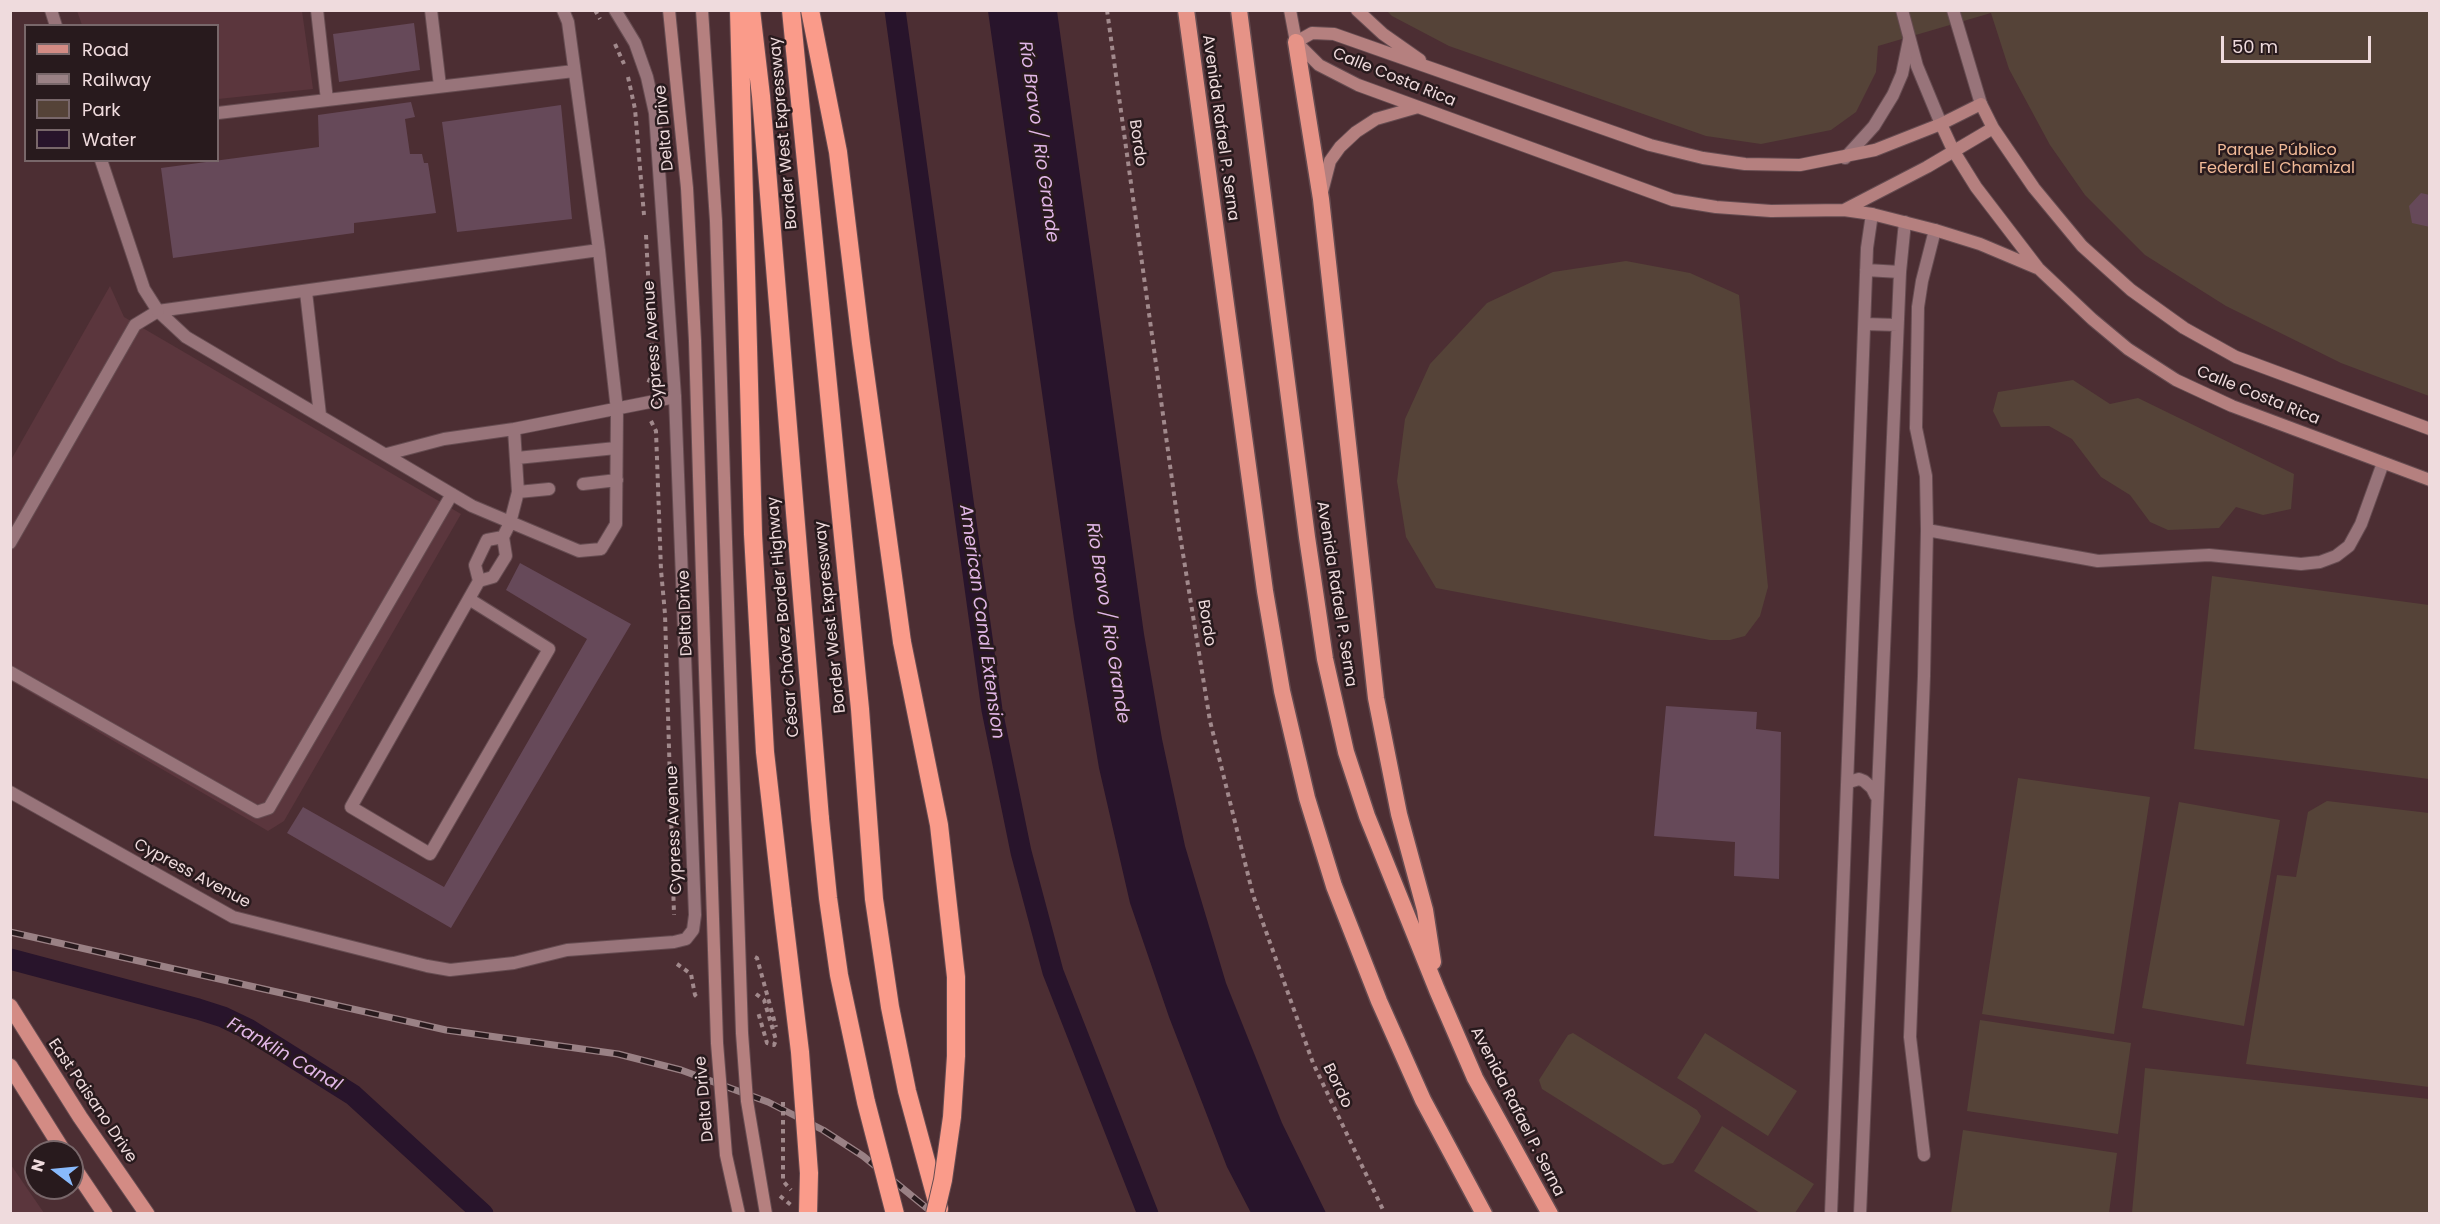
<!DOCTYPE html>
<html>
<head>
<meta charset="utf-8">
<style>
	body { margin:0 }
	#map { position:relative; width:2440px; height:1224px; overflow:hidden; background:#4c2e33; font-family:Poppins,sans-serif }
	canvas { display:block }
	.frame { position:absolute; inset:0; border:12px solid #efdbdd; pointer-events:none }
	.legend { position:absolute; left:24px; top:24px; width:195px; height:138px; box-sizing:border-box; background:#281a1d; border:2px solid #78676a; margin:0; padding:8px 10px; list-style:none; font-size:18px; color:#efdbdd }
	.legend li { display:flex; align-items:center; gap:12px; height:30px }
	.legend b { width:30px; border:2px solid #78676a }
	.north { position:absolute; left:24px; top:1140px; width:60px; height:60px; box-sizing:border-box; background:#281a1d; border:2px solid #78676a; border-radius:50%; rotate:286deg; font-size:16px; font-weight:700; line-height:24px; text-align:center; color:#efdbdd }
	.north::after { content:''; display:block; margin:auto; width:21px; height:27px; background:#88bafc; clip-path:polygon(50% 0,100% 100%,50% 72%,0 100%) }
	.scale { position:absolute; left:2221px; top:36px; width:150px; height:27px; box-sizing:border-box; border:3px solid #efdbdd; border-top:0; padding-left:8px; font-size:18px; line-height:21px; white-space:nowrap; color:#efdbdd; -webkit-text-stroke:4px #281a1d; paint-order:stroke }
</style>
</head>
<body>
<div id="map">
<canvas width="2440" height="1224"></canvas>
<div class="frame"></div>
<ul class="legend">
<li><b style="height:8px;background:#d38b84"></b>Road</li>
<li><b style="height:8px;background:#9a8185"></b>Railway</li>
<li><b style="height:16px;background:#554338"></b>Park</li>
<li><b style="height:16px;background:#28142b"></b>Water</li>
</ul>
<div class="north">N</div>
<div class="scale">50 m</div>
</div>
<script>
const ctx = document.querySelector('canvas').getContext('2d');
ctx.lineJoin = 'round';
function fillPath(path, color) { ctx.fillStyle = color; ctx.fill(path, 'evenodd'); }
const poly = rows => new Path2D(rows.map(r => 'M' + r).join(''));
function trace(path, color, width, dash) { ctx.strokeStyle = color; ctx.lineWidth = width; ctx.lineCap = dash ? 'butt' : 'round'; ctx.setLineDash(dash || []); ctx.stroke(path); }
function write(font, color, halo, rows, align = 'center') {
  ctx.font = font + ' Poppins,sans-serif'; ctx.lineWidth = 5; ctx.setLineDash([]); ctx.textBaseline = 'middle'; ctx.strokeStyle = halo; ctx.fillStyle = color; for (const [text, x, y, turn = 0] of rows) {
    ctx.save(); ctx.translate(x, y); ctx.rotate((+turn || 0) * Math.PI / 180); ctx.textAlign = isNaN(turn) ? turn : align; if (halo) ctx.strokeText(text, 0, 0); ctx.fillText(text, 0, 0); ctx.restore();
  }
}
fillPath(poly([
	[77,11,302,11,313,89,218,99,218,26,82,25],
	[110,286,124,317,461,514,284,821,268,831,11,681,11,460],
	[10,1165,11,1165,44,1213,11,1213]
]), '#5b363d');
fillPath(poly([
	[1387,11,2429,11,2429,396,2341,363,2226,306,2145,255,2085,195,2050,145,2009,69,1991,13,1878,46,1876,72,1856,112,1831,130,1761,144,1706,136,1449,46,1392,16],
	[1626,261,1690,273,1739,295,1768,587,1760,616,1745,636,1730,640,1710,640,1436,588,1406,537,1397,481,1405,419,1430,364,1487,303,1553,272],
	[2073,380,2110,404,2138,398,2294,474,2291,509,2263,515,2236,507,2219,528,2168,530,2150,522,2130,495,2101,477,2072,439,2049,426,2001,427,1993,411,1998,392],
	[2212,576,2429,605,2429,779,2194,749],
	[2018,778,2150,797,2114,1034,1982,1014],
	[2327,801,2429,813,2429,1087,2246,1064,2277,875,2296,877,2308,812],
	[2179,802,2280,820,2244,1026,2142,1008],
	[1980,1020,2131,1043,2118,1134,1967,1111],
	[1573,1033,1697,1110,1701,1116,1699,1122,1673,1163,1663,1165,1542,1089,1539,1080,1568,1035],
	[1705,1033,1797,1091,1768,1136,1677,1078],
	[2145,1068,2429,1099,2428,1213,2132,1213],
	[1722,1126,1814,1184,1795,1213,1760,1213,1694,1171],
	[1963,1130,2117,1153,2109,1213,1951,1213]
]), '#554338');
fillPath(poly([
	[988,11,1057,11,1144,634,1162,739,1185,846,1226,983,1282,1123,1326,1213,1251,1213,1227,1167,1169,1017,1130,903,1099,768,1074,619]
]), '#28142b');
trace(poly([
	[895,10,992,710,1021,852,1053,972,1148,1214],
	[10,959,198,1009,223,1017,248,1029,353,1095,483,1214]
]), '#28142b', 21);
fillPath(poly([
	[414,23,420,70,339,82,333,34],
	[411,102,415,117,405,119,410,154,422,154,424,163,428,163,436,213,354,223,354,233,173,258,161,168,319,147,318,115],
	[561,105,572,219,457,232,442,122],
	[2421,193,2430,195,2430,227,2412,223,2409,206],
	[520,563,631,624,451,928,287,833,303,807,444,887,587,639,506,590],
	[1666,706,1757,712,1756,729,1781,732,1779,879,1734,876,1735,842,1654,836]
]), '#664959');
const service = poly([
	[431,10,440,86],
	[327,100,574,71],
	[218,113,327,100,317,10],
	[1866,270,1900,272],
	[306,292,320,415],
	[158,311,186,337,472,506,579,551,601,549,616,524,617,410,599,250,568,22,563,10],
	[1865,324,1897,325],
	[387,454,444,439,514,429,675,397],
	[517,458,616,448],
	[583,484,617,480],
	[518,492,549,489],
	[1927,530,1926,476,1916,428,1918,307,1922,281,1935,230],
	[10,543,135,325,158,311,599,250],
	[479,581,493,577,506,556,503,537,510,523,518,492,514,429],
	[469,599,549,649,430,854,351,807,479,581,475,565,487,540,503,537],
	[10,672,257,812,269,808,452,494],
	[1849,782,1859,779,1864,781,1872,788,1876,796],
	[1924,1155,1910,1037,1924,676,1927,530,2098,561,2209,555,2301,564,2320,562,2336,556,2349,546,2361,524,2383,463],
	[1831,1214,1867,248,1872,214],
	[1860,1214,1900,272,1905,222]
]);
const minor = poly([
	[51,10,56,26],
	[1902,10,1917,66,1941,124],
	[1953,10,1981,104],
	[101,160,144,289,158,311],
	[10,792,233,917,427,966,450,970,514,963,567,950,674,942,686,939,693,930,695,915,675,397,655,113,647,77,635,43,615,10]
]);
const tertiary = poly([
	[1845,158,1874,126,1893,95,1902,74,1909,40]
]);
const secondary = poly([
	[669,10,687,188,695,341,702,577],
	[702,10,716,221,727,574],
	[1290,10,1296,42],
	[1357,10,1383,34,1420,60],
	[1296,42,1312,33,1334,34,1650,145,1703,158,1745,164,1800,165,1875,150,1941,124,1981,104,1993,128,2034,188,2082,246,2131,290,2184,328,2236,357,2430,429],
	[1296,42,1319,65,1358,85,1673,200,1716,207,1771,211,1844,210,1927,167,1993,128],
	[1941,124,1953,150,1976,187,2038,268,2092,319,2128,349,2176,380,2232,406,2430,480],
	[1322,192,1330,161,1340,147,1356,132,1376,119,1418,107],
	[1844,210,1872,214,1935,230,1980,244,2037,268]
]);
const primary = poly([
	[10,1006,80,1117,147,1214],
	[10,1066,64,1152],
	[72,1165,105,1214]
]);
const trunk = poly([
	[1186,10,1265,591,1282,691,1307,798,1334,886,1379,1001,1423,1100,1484,1214],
	[1239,10,1307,537,1325,659,1346,752,1367,816,1437,990,1475,1078,1550,1214],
	[1296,42,1321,199,1376,698,1399,814,1425,910,1433,962]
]);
const motorway = poly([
	[739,10,753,534,765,752,783,911],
	[751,10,761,96,820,819],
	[791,10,860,709,874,899,890,1007,907,1091,939,1209],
	[810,10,838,152,861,343,902,642]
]);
trace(service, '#664c51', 14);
trace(minor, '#664c51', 14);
trace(tertiary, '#664c51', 14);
trace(secondary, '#664c51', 14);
trace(primary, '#664c51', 17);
trace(trunk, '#664c51', 19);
trace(motorway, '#664c51', 20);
trace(poly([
	[595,10,600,19],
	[1107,10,1178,523,1210,721,1253,895,1313,1063,1385,1214],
	[615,44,624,64],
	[628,77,635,109,644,215],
	[646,235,653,371,647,386],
	[651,421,656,431,661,570,665,614,674,915],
	[677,964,691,974,695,995,699,999],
	[780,1196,791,1205]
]), '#a1898c', 4, [4.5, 4.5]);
trace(service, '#98747a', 12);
trace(minor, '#98747a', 12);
trace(tertiary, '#98747a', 12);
trace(secondary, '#b5807f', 12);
trace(primary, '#d38b84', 15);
trace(trunk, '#e69387', 16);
trace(motorway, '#fa9b8a', 18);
const rail = poly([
	[10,932,446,1030,618,1054,681,1070,768,1102,823,1130,863,1156,934,1214]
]);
trace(rail, '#9a8185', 7);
trace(rail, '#281a1d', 4.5, [14]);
const secondaryBridge = poly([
	[727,574,742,1033,747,1101,766,1214],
	[702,577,717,1043,726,1155,739,1214]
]);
const motorwayBridge = poly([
	[902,642,939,825,956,977,956,1056,952,1117,943,1180,935,1214],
	[820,819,828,898,839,975,866,1102,895,1214],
	[783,911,800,1052,809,1173,808,1214]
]);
trace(secondaryBridge, '#664c51', 14, []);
trace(motorwayBridge, '#664c51', 20, []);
trace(poly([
	[755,957,757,958,776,1027],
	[756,994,764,1000,776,1040,774,1045,767,1043,758,1012],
	[783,1102,783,1181,791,1190]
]), '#a1898c', 4, [4.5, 4.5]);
trace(secondaryBridge, '#b5807f', 12);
trace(motorwayBridge, '#fa9b8a', 18);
write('16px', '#efdbdd', '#281a1d', [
	["Calle Costa Rica",1394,78,22],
	["Delta Drive",665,128,-95],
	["Avenida Rafael P. Serna",1220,128,82],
	["Border West Expressway",784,133,-95],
	["Bordo",1137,143,82],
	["Cypress Avenue",654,345,-94],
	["Calle Costa Rica",2258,396,22],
	["Avenida Rafael P. Serna",1336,594,81],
	["Delta Drive",686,613,-92],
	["César Chávez Border Highway",784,617,-95],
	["Border West Expressway",831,617,-96],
	["Bordo",1206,623,81],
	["Cypress Avenue",675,830,-92],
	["Cypress Avenue",192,874,28],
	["Bordo",1337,1086,64],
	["Delta Drive",705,1099,-95],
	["East Paisano Drive",92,1101,56],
	["Avenida Rafael P. Serna",1517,1112,63]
]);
write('16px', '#f2ba97', '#281a1d', [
	["Parque Público",2277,151],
	["Federal El Chamizal",2277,169]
]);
write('italic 18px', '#e2b7e7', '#281a1d', [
	["Río Bravo / Rio Grande",1038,142,82],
	["American Canal Extension",981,622,82],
	["Río Bravo / Rio Grande",1107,623,81],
	["Franklin Canal",284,1055,30]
]);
</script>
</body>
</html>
